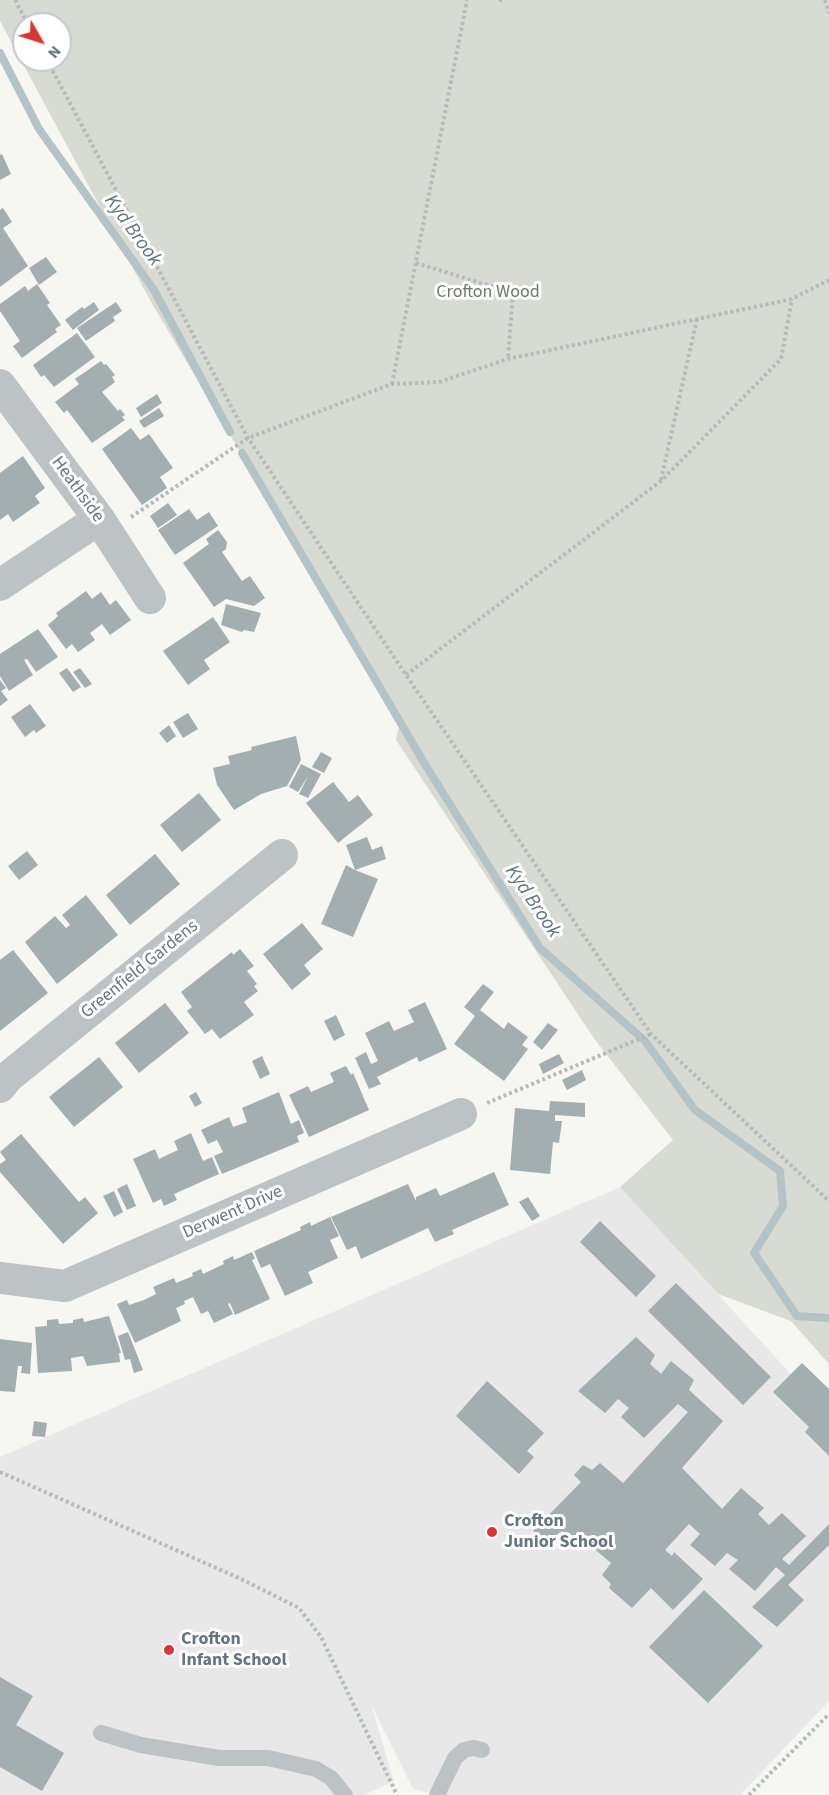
<!DOCTYPE html>
<html>
<head>
<meta charset="utf-8">
<style>
	body { margin:0 }
	#map { position:relative; width:829px; height:1795px; overflow:hidden; background:#f6f6f3; font-family:"Source Sans 3",sans-serif }
	canvas { display:block }
	.north { position:absolute; left:12px; top:12px; width:60px; height:60px; box-sizing:border-box; background:#fff; border:2px solid #c1c9cb; border-radius:50%; rotate:129deg; font-size:16px; font-weight:700; line-height:24px; text-align:center; color:#63777c }
	.north::after { content:''; display:block; margin:auto; width:21px; height:27px; background:#d73633; clip-path:polygon(50% 0,100% 100%,50% 72%,0 100%) }
</style>
</head>
<body>
<div id="map">
<canvas width="829" height="1795"></canvas>
<div class="north">N</div>
</div>
<script>
const ctx = document.querySelector('canvas').getContext('2d');
ctx.lineJoin = 'round';
function fillPath(path, color) { ctx.fillStyle = color; ctx.fill(path, 'evenodd'); }
const poly = rows => new Path2D(rows.map(r => 'M' + r).join(''));
function trace(path, color, width, dash) { ctx.strokeStyle = color; ctx.lineWidth = width; ctx.lineCap = dash ? 'butt' : 'round'; ctx.setLineDash(dash || []); ctx.stroke(path); }
function write(font, color, halo, rows, align = 'center') {
  ctx.font = font + ' "Source Sans 3",sans-serif'; ctx.lineWidth = 6; ctx.setLineDash([]); ctx.textBaseline = 'middle'; ctx.strokeStyle = halo; ctx.fillStyle = color; for (const [text, x, y, turn = 0] of rows) {
    ctx.save(); ctx.translate(x, y); ctx.rotate((+turn || 0) * Math.PI / 180); ctx.textAlign = isNaN(turn) ? turn : align; if (halo) ctx.strokeText(text, 0, 0); ctx.fillText(text, 0, 0); ctx.restore();
  }
}
fillPath(poly([
	[620,1187,829,1416,829,1701,740,1795,440,1795,413,1789,370,1702,394,1781,364,1795,0,1795,0,1457]
]), '#e7e8e7');
fillPath(poly([
	[0,0,829,0,829,1364,791,1321,718,1294,620,1187,673,1140,593,1037,396,740,400,721,151,302,0,21],
	[24,24,60,24,60,60,24,60]
]), '#d7dbd3');
trace(poly([
	[0,53,39,129,154,290,230,432],
	[242,453,426,766,540,948,645,1041,695,1110,780,1171,783,1206,754,1253,797,1316,829,1318]
]), '#b4c3c5', 8);
fillPath(poly([
	[2,154,11,174,0,180,0,155],
	[3,208,12,222,3,228,28,266,0,287,0,210],
	[46,257,57,272,39,285,29,268],
	[37,284,50,303,47,305,61,325,55,329,57,332,22,358,13,346,20,341,0,311,0,304,25,286,28,291],
	[94,302,99,310,73,330,65,320,82,307,84,309],
	[116,302,122,311,113,317,115,321,86,341,77,328],
	[77,333,95,357,54,387,44,375,41,377,33,365],
	[101,361,104,365,106,364,115,375,112,377,115,382,102,392,118,411,120,409,125,415,122,417,125,420,92,443,67,410,64,413,55,402,79,384,75,379],
	[157,394,162,403,141,417,136,408],
	[159,408,164,416,144,428,139,421],
	[131,428,140,440,149,434,173,468,160,477,167,488,142,505,102,449],
	[23,456,45,488,35,496,40,503,27,512,13,522,8,514,0,520,0,473],
	[168,503,177,515,158,528,150,516],
	[189,509,197,520,209,512,218,526,175,555,158,530],
	[218,530,227,542,226,549,222,552,242,581,250,576,265,598,254,606,226,599,214,607,183,563,209,544,206,539],
	[86,591,92,599,101,592,110,605,116,600,131,620,110,635,102,624,90,633,95,640,78,652,72,644,66,649,48,625,58,616,56,613],
	[226,604,261,613,254,632,244,630,242,632,221,625],
	[213,617,230,642,204,660,210,669,188,685,163,651],
	[38,629,58,657,36,672,27,659,24,660,33,675,9,691,0,676,0,654],
	[67,668,81,687,73,692,59,673],
	[80,668,92,684,85,688,73,672],
	[0,680,6,688,1,691,8,700,0,706],
	[30,704,46,726,36,733,34,730,25,737,11,717],
	[188,713,198,729,183,738,173,722],
	[169,725,176,736,167,743,159,733],
	[296,736,301,760,287,786,261,794,234,810,217,785,213,768,230,764,228,756,252,750,251,747],
	[321,752,332,758,324,773,312,767],
	[301,764,321,774,308,798,299,794,308,776,298,792,289,787],
	[333,782,349,802,358,795,373,815,338,843,306,803],
	[199,793,221,820,182,852,160,825],
	[367,837,372,850,382,846,386,859,355,870,378,879,353,937,321,924,346,865,355,870,346,845],
	[27,851,38,865,19,880,8,866],
	[155,854,180,884,130,925,106,895],
	[86,895,118,935,57,984,25,942,55,916,66,928,70,925,62,915],
	[302,923,323,949,304,965,311,974,292,990,263,954],
	[240,949,254,966,247,971,257,984,254,986,258,991,244,1002,254,1015,220,1039,212,1029,205,1034,187,1011,192,1007,181,992,232,952,233,955],
	[13,950,48,993,0,1031,0,960],
	[483,984,494,992,480,1010,504,1029,508,1022,528,1037,522,1045,528,1049,504,1081,454,1044,475,1016,464,1007],
	[425,1002,447,1049,419,1062,417,1057,377,1077,381,1084,369,1089,355,1058,366,1052,371,1064,378,1061,365,1033,389,1021,394,1031,414,1022,408,1010],
	[165,1003,189,1033,139,1073,115,1043],
	[336,1015,345,1035,334,1041,324,1021],
	[548,1023,558,1030,542,1050,533,1042],
	[559,1054,564,1063,543,1074,539,1064],
	[262,1056,270,1074,260,1079,252,1061],
	[99,1057,123,1087,74,1127,49,1097],
	[346,1066,351,1075,353,1073,369,1110,309,1137,289,1095,308,1086,311,1092,334,1082,330,1073],
	[582,1070,586,1080,567,1090,562,1080],
	[196,1092,202,1103,195,1107,189,1096],
	[279,1092,291,1124,299,1120,304,1133,297,1136,299,1142,222,1174,214,1156,223,1152,217,1140,208,1144,201,1130,229,1117,233,1127,247,1122,242,1108],
	[550,1101,585,1103,585,1117,555,1115,555,1121,562,1121,559,1143,553,1142,550,1174,510,1170,515,1108,549,1111],
	[191,1133,203,1161,212,1157,219,1174,174,1194,177,1200,164,1206,161,1199,153,1203,133,1159,155,1149,159,1159,178,1150,174,1141],
	[21,1134,79,1202,85,1197,98,1213,63,1244,0,1172,0,1164,6,1160,0,1152],
	[494,1172,509,1205,452,1230,454,1234,435,1242,428,1228,361,1259,356,1246,347,1250,331,1217,408,1184,416,1201,416,1197,436,1188,440,1196],
	[127,1184,136,1206,127,1210,117,1189],
	[114,1191,123,1212,114,1217,103,1196],
	[528,1197,540,1216,532,1221,519,1202],
	[330,1217,339,1236,330,1240,338,1258,308,1272,313,1283,285,1296,270,1264,261,1268,254,1251,301,1230,300,1227,310,1222,311,1226],
	[600,1221,656,1276,636,1297,580,1242],
	[252,1252,255,1259,252,1260,270,1299,235,1315,230,1303,228,1304,233,1314,214,1323,208,1311,201,1314,193,1297,184,1301,185,1304,176,1308,181,1321,135,1343,117,1304,127,1300,129,1305,144,1300,156,1294,153,1287,174,1278,176,1283,193,1276,192,1273,201,1269,203,1274,224,1264,223,1261,233,1256,234,1260],
	[676,1283,771,1377,743,1405,648,1311],
	[109,1316,121,1353,119,1353,120,1362,87,1366,83,1356,71,1358,72,1371,38,1373,35,1327,47,1326,47,1320,58,1319,59,1324,73,1323,73,1320,83,1318,84,1322],
	[128,1332,143,1370,134,1373,130,1359,125,1360,118,1336],
	[636,1337,655,1355,650,1364,661,1374,671,1361,694,1380,689,1390,723,1421,682,1468,722,1509,741,1488,764,1508,758,1514,769,1525,782,1513,806,1536,782,1559,789,1565,829,1524,829,1545,788,1585,804,1600,777,1627,752,1607,785,1575,776,1567,755,1591,729,1569,738,1560,727,1553,715,1566,690,1545,700,1534,689,1524,665,1550,672,1556,674,1552,703,1579,673,1610,651,1588,632,1608,609,1588,611,1584,602,1575,611,1563,590,1545,582,1548,562,1531,546,1542,533,1531,581,1482,574,1475,583,1465,592,1470,600,1463,623,1483,688,1412,678,1404,644,1438,621,1417,629,1408,618,1399,605,1413,578,1391],
	[0,1339,32,1343,30,1374,21,1373,22,1366,18,1366,15,1392,0,1391],
	[802,1363,829,1389,829,1456,805,1432,809,1427,773,1392],
	[487,1381,544,1433,527,1451,534,1457,519,1474,456,1416],
	[34,1421,47,1423,45,1437,32,1436],
	[704,1590,763,1646,708,1703,649,1647],
	[0,1677,33,1696,16,1725,64,1753,42,1791,0,1767]
]), '#a2aeb0');
trace(poly([
	[15,0,28,24],
	[499,0,502,0],
	[825,0,829,13],
	[47,60,248,438,406,675,651,1034,829,1201],
	[416,263,513,293,508,359],
	[392,384,467,0],
	[661,480,697,319],
	[131,517,248,438,392,384,439,382,508,359,792,299,829,280],
	[406,675,661,481,781,359,792,299],
	[487,1103,651,1034],
	[0,1472,239,1578,299,1608,321,1637,397,1795],
	[749,1795,829,1714]
]), '#b6babc', 4, [3, 3]);
trace(poly([
	[101,1733,141,1745,219,1758,268,1758,316,1769,331,1778,345,1795],
	[437,1795,455,1758,464,1750,474,1748,482,1750]
]), '#bdc3c5', 16);
trace(poly([
	[0,385,99,519,150,598],
	[0,585,99,519],
	[0,1087,8,1077,282,855],
	[0,1278,65,1286,461,1114]
]), '#bdc3c5', 32);
for (const [x, y, r, color] of [
	[492,1532,6,"#d73633"],
	[169,1650,6,"#d73633"]
]) { const dot = new Path2D(); dot.arc(x, y, r, 0, 2 * Math.PI); ctx.fillStyle = color; ctx.fill(dot); trace(dot, '#fff', 2); }
write('18px', '#6e7a66', '#fff', [
	["Crofton Wood",488,293]
]);
write('18px', '#63777c', '#fff', [
	["Heathside",77,490,54],
	["Greenfield Gardens",140,970,-39],
	["Derwent Drive",233,1213,-24]
]);
write('bold 18px', '#63777c', '#fff', [
	["Crofton",504,1522],
	["Junior School",504,1543],
	["Crofton",181,1640],
	["Infant School",181,1661]
], 'left');
write('italic 20px', '#5e7678', '#fff', [
	["Kyd Brook",132,231,54],
	["Kyd Brook",532,902,56]
]);
</script>
</body>
</html>
